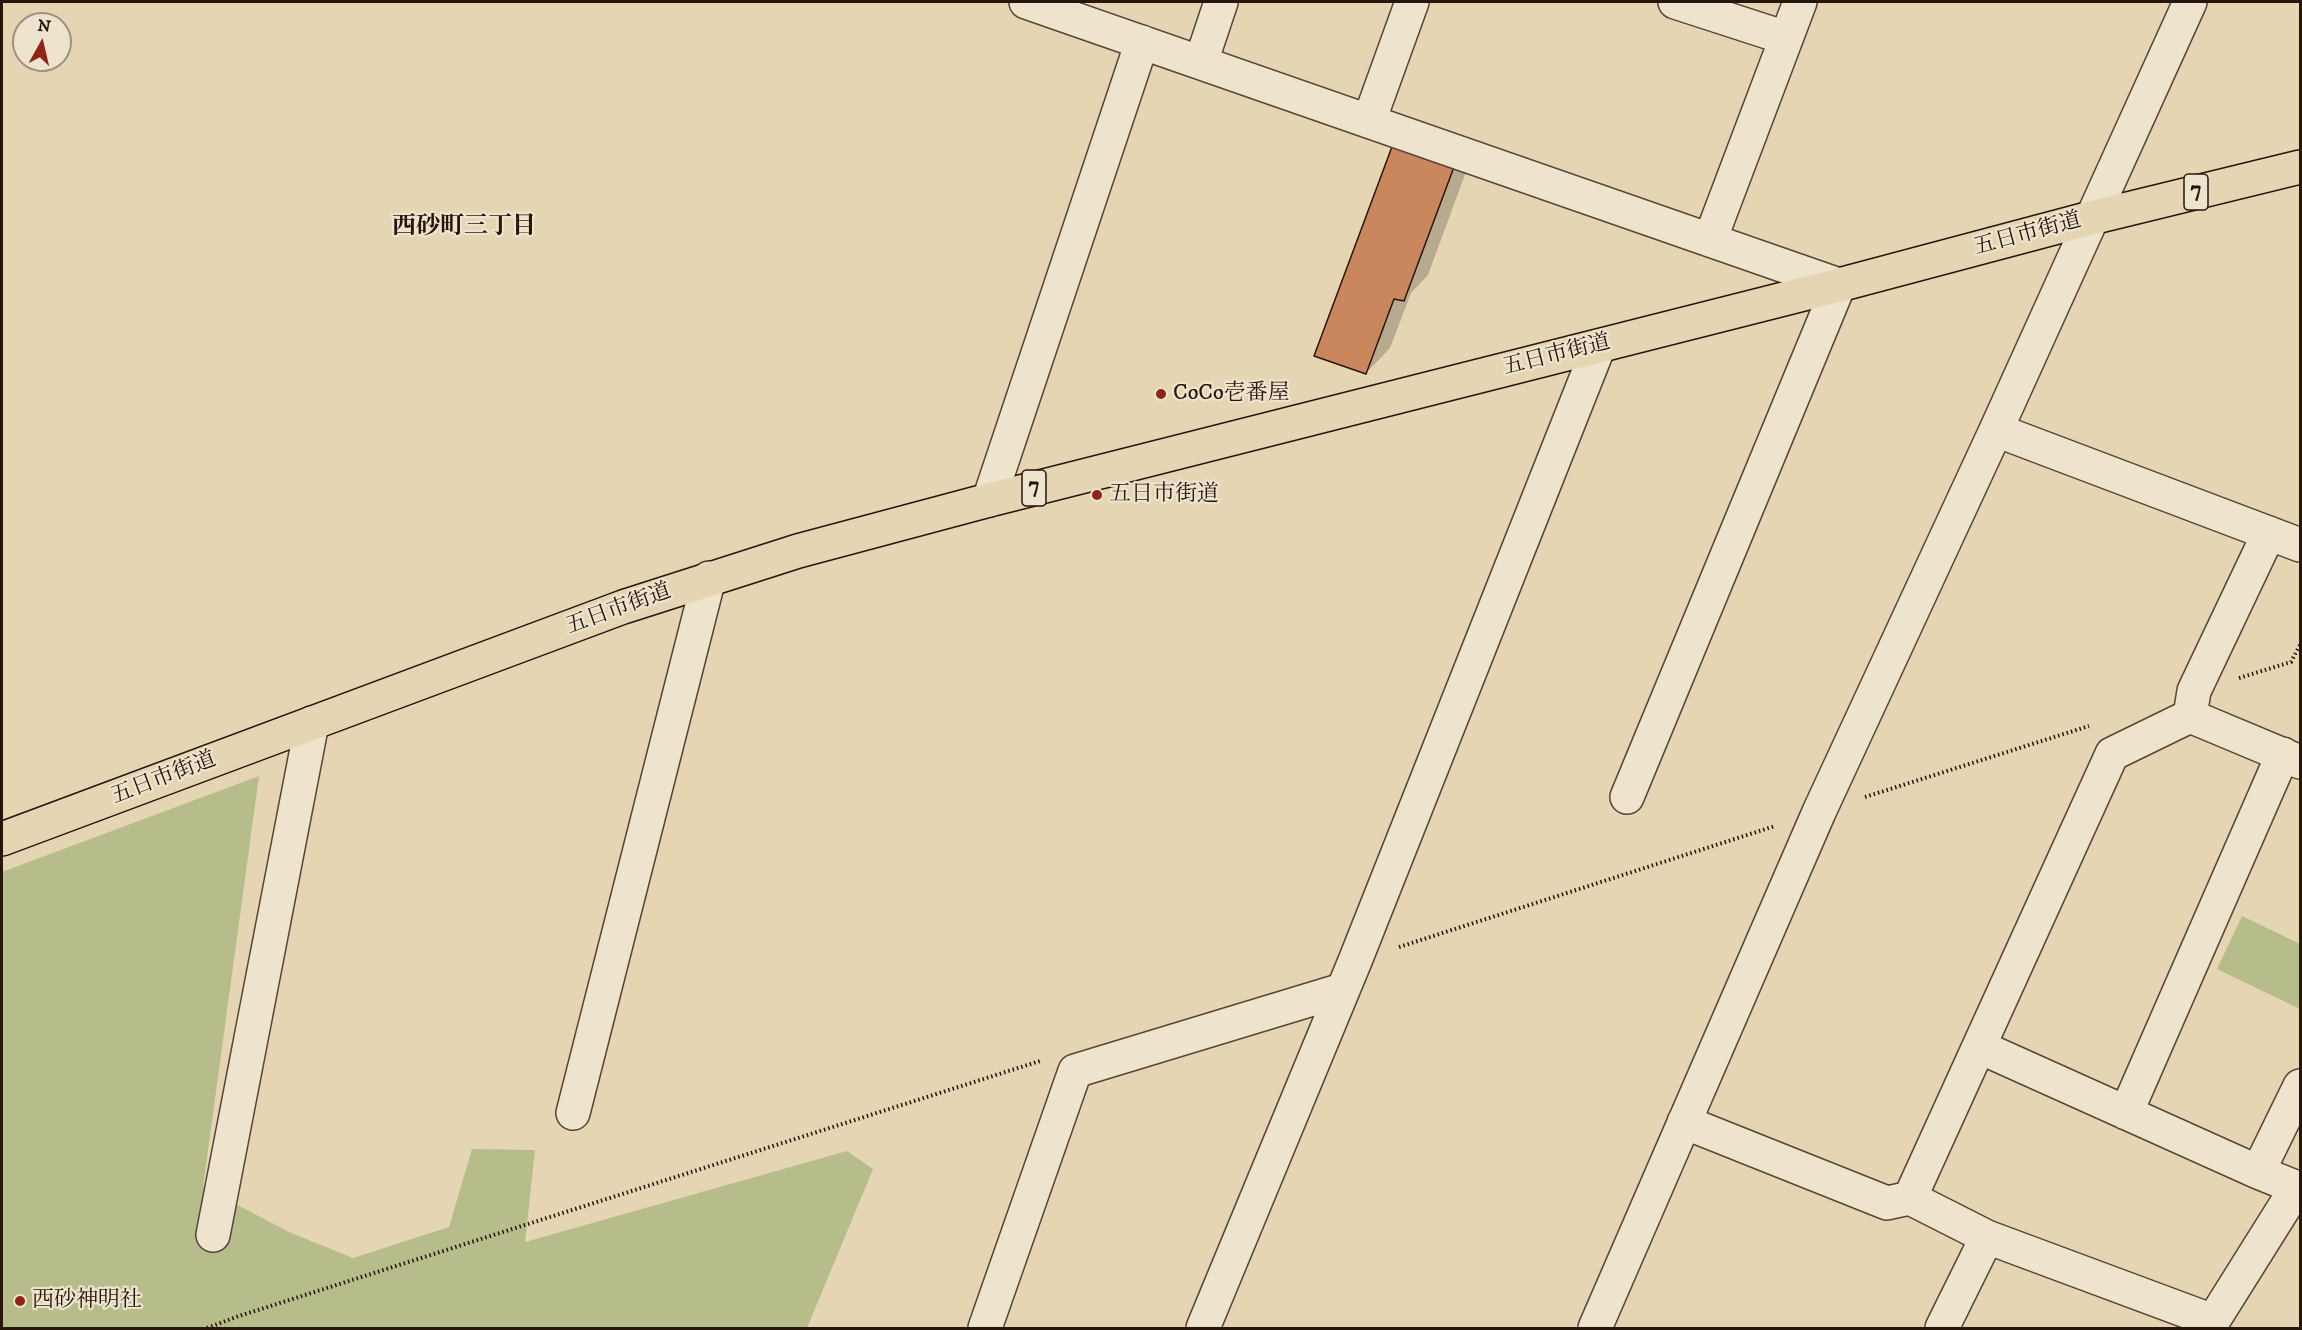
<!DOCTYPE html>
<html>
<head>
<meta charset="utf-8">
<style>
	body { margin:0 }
	#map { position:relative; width:2302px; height:1330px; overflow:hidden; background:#e5d5b3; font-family:"IM FELL DW Pica",serif }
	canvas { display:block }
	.frame { position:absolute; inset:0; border:3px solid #27150c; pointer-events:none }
	.north { position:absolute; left:12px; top:12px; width:60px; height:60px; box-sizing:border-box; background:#eee4ce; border:2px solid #9e9180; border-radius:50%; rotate:8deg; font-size:16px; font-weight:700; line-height:24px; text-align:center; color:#27150c }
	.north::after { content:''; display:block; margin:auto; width:21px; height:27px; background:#8f2418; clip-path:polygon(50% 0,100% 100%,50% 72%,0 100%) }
</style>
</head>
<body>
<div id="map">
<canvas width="2302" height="1330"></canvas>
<div class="frame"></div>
<div class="north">N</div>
</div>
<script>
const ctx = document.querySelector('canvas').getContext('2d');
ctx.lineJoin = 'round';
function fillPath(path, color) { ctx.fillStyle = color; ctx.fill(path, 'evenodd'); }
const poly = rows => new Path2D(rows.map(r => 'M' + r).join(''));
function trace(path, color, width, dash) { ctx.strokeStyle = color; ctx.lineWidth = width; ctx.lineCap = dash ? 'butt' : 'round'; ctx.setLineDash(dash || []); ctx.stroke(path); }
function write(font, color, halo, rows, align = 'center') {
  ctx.font = font + ' "IM FELL DW Pica","Noto Serif JP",serif'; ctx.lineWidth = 4.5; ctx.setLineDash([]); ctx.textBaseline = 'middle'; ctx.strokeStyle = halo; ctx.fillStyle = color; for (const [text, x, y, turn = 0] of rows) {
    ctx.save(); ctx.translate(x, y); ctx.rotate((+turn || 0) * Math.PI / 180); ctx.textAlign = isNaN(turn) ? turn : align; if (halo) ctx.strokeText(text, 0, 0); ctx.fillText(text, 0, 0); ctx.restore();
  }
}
fillPath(poly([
	[259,776,203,1187,289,1232,353,1258,449,1227,472,1149,535,1150,525,1242,847,1151,873,1169,807,1328,2,1328,2,872],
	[2242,916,2300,944,2300,1009,2217,969]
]), '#b6bd8b');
fillPath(poly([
	[1418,121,1477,142,1428,275,1411,293,1390,348,1366,373,1394,145]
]), '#0003');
const building = poly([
	[1393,144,1454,167,1404,301,1394,299,1366,374,1314,356,1393,144]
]);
fillPath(building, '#ca865d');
trace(building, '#27150c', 1.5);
const minor = poly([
	[1026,2,1839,285,1627,797],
	[1675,2,1786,38],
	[1201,62,1221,2],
	[1369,121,1412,2],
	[1710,240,1800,2],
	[1996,430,2300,545],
	[989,500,1142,42],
	[2269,533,2194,691,2190,716,2300,762],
	[1980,1047,2258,1172,2300,1189],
	[573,1113,709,578],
	[2126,1113,2283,754],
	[1684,1122,1887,1203,1910,1198,1987,1237,2213,1321,2297,1187],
	[2258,1172,2300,1086],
	[1910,1198,2112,754,2190,716],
	[213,1235,312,723],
	[985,1328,1075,1071,1342,990],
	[1203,1328,1355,961,1599,346],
	[1595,1328,1819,812,1996,430,2190,2],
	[1942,1328,1987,1237]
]);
const major = poly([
	[2,839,623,607,798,551,989,500,1839,285,2091,218,2300,167]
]);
trace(minor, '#564536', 36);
trace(major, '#27150c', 36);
trace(poly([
	[2239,678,2291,662,2300,645],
	[1865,797,2089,726],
	[1399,947,1775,826],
	[207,1328,239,1316,1040,1061]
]), '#27150c', 4, [1.5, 3]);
trace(minor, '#eee4ce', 33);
trace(major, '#e5d5b3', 33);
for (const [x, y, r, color] of [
	[1161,394,6,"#8f2418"],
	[1097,495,6,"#8f2418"],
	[20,1301,6,"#8f2418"]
]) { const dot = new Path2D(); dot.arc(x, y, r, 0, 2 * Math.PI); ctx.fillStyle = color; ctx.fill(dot); trace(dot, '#eee4ce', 2); }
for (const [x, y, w] of [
	[2196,192,24],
	[1034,488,24]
]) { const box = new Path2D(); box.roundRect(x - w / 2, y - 18, w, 36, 4.5); ctx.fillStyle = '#eee4ce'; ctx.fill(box); trace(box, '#27150c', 1.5); }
write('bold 21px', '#27150c', null, [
	["7",2196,192],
	["7",1034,488]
]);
write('22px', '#27150c', '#eee4ce', [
	["五日市街道",2028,235,-15],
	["五日市街道",1557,356,-14],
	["五日市街道",619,610,-20],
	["五日市街道",164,779,-21]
]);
write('22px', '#27150c', '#eee4ce', [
	["CoCo壱番屋",1173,394],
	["五日市街道",1109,495],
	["西砂神明社",32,1301]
], 'left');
write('bold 24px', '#27150c', '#eee4ce', [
	["西砂町三丁目",464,228]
]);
</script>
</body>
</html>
